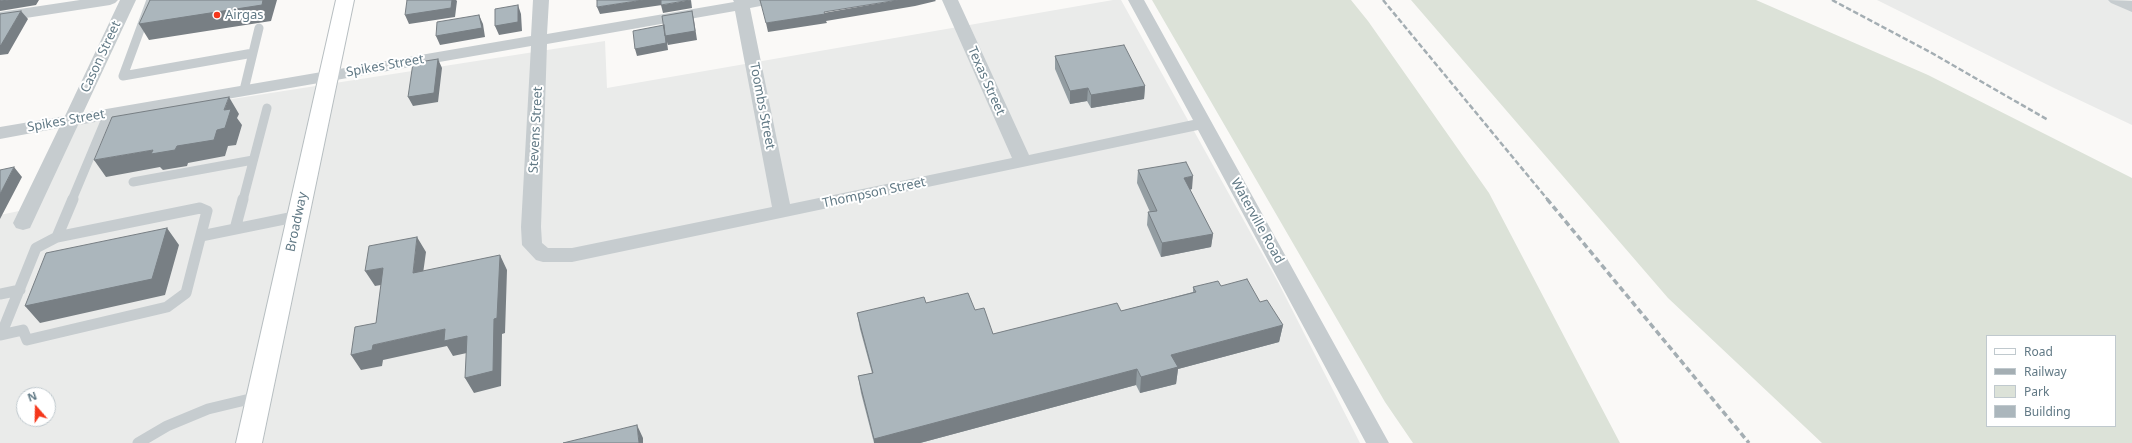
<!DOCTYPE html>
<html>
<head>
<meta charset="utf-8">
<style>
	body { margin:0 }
	#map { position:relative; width:2132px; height:443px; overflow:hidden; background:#faf9f7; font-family:"Noto Sans",sans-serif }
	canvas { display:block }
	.legend { position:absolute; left:1986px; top:335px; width:130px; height:92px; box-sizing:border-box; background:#fff; border:1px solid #c0c9ce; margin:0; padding:5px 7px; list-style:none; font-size:12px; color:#617985 }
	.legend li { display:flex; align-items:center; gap:8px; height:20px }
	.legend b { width:20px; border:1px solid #c0c9ce }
	.north { position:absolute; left:16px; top:387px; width:40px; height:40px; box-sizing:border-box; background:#fff; border:1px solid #c0c9ce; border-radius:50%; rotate:340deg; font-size:11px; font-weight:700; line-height:16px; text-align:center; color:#617985 }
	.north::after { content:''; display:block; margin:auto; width:14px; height:18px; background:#f5371b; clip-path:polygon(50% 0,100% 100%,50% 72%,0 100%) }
</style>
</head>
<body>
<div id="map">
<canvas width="2132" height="443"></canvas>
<ul class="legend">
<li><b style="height:5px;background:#fff"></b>Road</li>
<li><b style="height:5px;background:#a4aeb3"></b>Railway</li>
<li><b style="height:11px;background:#dce2d8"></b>Park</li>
<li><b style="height:11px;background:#abb6bc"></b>Building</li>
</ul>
<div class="north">N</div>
</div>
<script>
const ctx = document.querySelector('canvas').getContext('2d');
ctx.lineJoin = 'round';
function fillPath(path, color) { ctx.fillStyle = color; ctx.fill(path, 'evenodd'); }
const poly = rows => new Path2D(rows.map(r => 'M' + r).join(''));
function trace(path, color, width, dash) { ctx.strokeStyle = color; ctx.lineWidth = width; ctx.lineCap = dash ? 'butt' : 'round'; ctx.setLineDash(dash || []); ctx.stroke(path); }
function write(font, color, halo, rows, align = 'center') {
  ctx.font = font + ' "Noto Sans",sans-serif'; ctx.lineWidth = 4; ctx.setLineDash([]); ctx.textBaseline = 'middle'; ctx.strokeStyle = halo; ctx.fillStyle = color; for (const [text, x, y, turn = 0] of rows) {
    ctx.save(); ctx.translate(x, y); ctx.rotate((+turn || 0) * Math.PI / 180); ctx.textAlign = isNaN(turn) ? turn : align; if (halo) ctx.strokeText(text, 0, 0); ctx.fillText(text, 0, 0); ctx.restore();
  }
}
fillPath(poly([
	[1113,0,1121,0,1278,282,1360,443,0,443,0,215,19,211,65,125,605,41,607,88],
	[24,395,48,395,48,419,24,419],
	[1877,0,2132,0,2132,125,2054,88]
]), '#eaebea');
fillPath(poly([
	[1152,0,1351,0,1368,21,1489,193,1620,443,1413,443,1385,402],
	[1411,0,1756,0,1928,75,2132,178,2132,443,1822,443,1668,298],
	[1987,336,2115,336,2115,426,1987,426]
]), '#dce2d8');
const primary = poly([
	[336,0,354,0,262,443,236,443,336,0]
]);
trace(primary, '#b7bec1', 2);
trace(poly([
	[151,0,123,76,253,53],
	[244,90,259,28],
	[133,182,253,160],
	[72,200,108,114],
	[243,200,267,108]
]), '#c6cccf', 9);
trace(poly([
	[200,208,207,211,186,293,167,307,27,340,23,330,1,335,36,248,57,237,200,208],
	[235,229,243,199],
	[201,236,299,216],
	[57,237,73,199],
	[0,294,20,290],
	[138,443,167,426,208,409,258,397]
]), '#c6cccf', 11);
fillPath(poly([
	[80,0,118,0,115,3,110,5,0,22,0,12,80,0],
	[120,0,136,0,83,113,531,36,533,0,549,0,547,34,734,2,733,0,779,0,776,3,750,8,790,204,1012,158,942,0,958,0,1029,155,1193,120,1128,0,1144,0,1389,443,1366,443,1198,130,572,262,543,262,536,260,522,245,521,227,531,46,78,125,30,228,23,230,16,228,13,223,59,128,0,139,0,127,65,116,120,0],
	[735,11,772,207,572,248,548,248,542,243,541,227,547,44,735,11],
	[2108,0,2132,1,2132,12,2111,3,2108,0]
]), '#c6cccf');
fillPath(primary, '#fff');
trace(poly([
	[1383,0,1548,200],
	[1832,0,1930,52,2048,120]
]), '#a4aeb3', 2.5, [5.5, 2.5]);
trace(poly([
	[1547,199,1749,443]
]), '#a4aeb3', 3.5, [6, 3.5]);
fillPath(poly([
	[1055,56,1145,86,1144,99,1091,108,1087,101,1070,104,1055,69],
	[1138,170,1192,189,1190,190,1213,234,1211,247,1161,257,1147,225,1148,212,1150,212,1137,183],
	[1221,286,1260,302,1283,325,1279,342,1178,369,1176,384,1140,393,1136,385,920,443,874,443,861,393,858,376,872,373,860,329,857,313,926,303,975,310,993,334,1121,311,1193,292,1193,287]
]), '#939da2');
fillPath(poly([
	[9,0,39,0,36,5,0,11,0,1],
	[263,0,277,0,271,21,149,40,139,24],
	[452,0,456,0,457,1,455,17,409,24,405,15],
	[643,0,661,0,662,5,691,0,692,8,663,13,661,5,662,5,600,14,597,7],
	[898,0,935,0,936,1,915,6,826,21,827,23,768,32,766,23],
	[518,5,521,14,522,31,499,35,495,26],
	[21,11,28,19,8,54,0,55,0,46],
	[692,11,694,20,697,40,668,45,667,42,668,50,637,56,635,49,664,25],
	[479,15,483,24,485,37,440,45,436,36],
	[438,59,442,68,438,102,413,106,408,97],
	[1145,86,1144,99,1091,108,1091,95],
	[1088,88,1087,101,1070,104,1070,91],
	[229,97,239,114,237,118,242,125,236,145,228,146,225,156,188,163,187,166,163,170,160,167,106,177,94,160,153,150,217,130],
	[14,167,22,177,0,219,0,194],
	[1193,176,1192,189,1182,191,1184,178],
	[167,228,179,245,165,295,40,323,25,306],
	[1213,234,1211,247,1161,257,1162,243],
	[417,237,426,252,421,288,413,273],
	[500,255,507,270,505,333,502,334,501,386,474,393,465,378,494,319],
	[383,268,392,283,375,286,365,271],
	[1283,325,1279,342,1178,369,1176,384,1140,393,1141,377,1171,355],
	[445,329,467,336,476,351,453,356,447,346,383,360,382,366,361,370,351,355,373,345],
	[1137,369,1136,385,920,443,874,443,874,439],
	[637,425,643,438,643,443,639,443]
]), '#787f84');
const building = poly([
	[0,0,9,0,0,1,0,0],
	[150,0,263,0,262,5,139,24,150,0],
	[407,0,452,0,451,8,405,15,407,0],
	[597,0,643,0,597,7,597,0],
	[661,0,690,0,661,5,661,0],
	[760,0,898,0,824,12,825,14,766,23,760,0],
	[518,5,518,22,495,26,495,9,518,5],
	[21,11,1,45,0,46,0,14,21,11],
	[692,11,695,31,665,36,662,16,692,11],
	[479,15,482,28,436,36,437,22,479,15],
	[664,25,666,43,635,49,633,31,664,25],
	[1124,45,1145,86,1091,95,1088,88,1070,91,1055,56,1124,45],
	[438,59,434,93,408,97,413,63,438,59],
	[229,97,224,110,231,109,225,128,217,130,214,140,177,146,175,150,151,154,153,150,94,160,112,117,229,97],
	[1186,162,1193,176,1184,178,1213,234,1162,243,1148,212,1157,211,1138,170,1186,162],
	[14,167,0,194,0,170,14,167],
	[167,228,152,279,25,306,46,253,167,228],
	[417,237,413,273,500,255,497,318,494,319,493,371,465,378,467,336,444,341,445,329,373,345,372,350,351,355,355,327,376,323,383,268,365,271,369,246,417,237],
	[1247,279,1260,302,1267,300,1283,325,1171,355,1178,367,1141,377,1137,369,874,439,858,376,873,373,857,313,924,297,926,303,968,293,975,310,984,308,993,334,1117,303,1121,311,1196,292,1193,287,1218,281,1221,286,1247,279],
	[637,425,639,443,563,443,637,425]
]);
fillPath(building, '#abb6bc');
trace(building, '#787f84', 1);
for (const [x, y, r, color] of [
	[217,15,4,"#f5371b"]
]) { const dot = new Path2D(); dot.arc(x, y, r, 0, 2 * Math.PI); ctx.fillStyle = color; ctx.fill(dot); trace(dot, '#fff', 1.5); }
write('13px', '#617985', '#fff', [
	["Airgas",225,15]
], 'left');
write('13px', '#617985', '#fff', [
	["Cason Street",101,57,-65],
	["Spikes Street",385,66,-10],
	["Texas Street",986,81,66],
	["Toombs Street",762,106,79],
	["Spikes Street",66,121,-10],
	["Stevens Street",536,130,-87],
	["Thompson Street",874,193,-12],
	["Waterville Road",1257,221,61],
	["Broadway",297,222,-78]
]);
</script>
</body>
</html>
